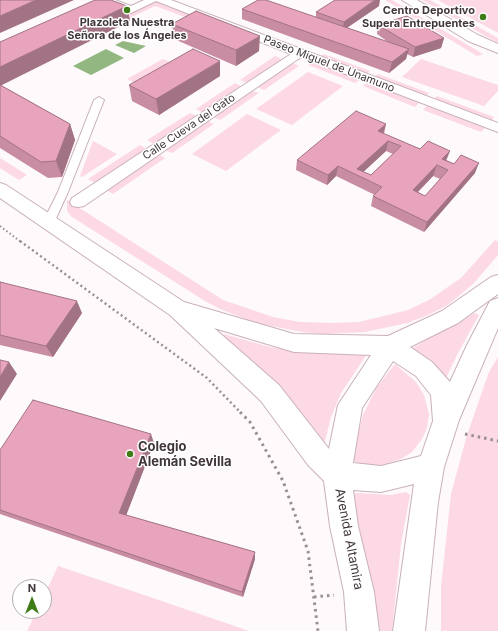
<!DOCTYPE html>
<html>
<head>
<meta charset="utf-8">
<style>
	body { margin:0 }
	#map { position:relative; width:498px; height:631px; overflow:hidden; background:#fef9fb; font-family:Inter,sans-serif }
	canvas { display:block }
	.north { position:absolute; left:12px; top:579px; width:40px; height:40px; box-sizing:border-box; background:#fff; border:1px solid #b3afb1; border-radius:50%; rotate:0deg; font-size:11px; font-weight:700; line-height:16px; text-align:center; color:#41373b }
	.north::after { content:''; display:block; margin:auto; width:14px; height:18px; background:#3f7b16; clip-path:polygon(50% 0,100% 100%,50% 72%,0 100%) }
</style>
</head>
<body>
<div id="map">
<canvas width="498" height="631"></canvas>
<div class="north">N</div>
</div>
<script>
const ctx = document.querySelector('canvas').getContext('2d');
ctx.lineJoin = 'round';
function fillPath(path, color) { ctx.fillStyle = color; ctx.fill(path, 'evenodd'); }
const poly = rows => new Path2D(rows.map(r => 'M' + r).join(''));
function trace(path, color, width, dash) { ctx.strokeStyle = color; ctx.lineWidth = width; ctx.lineCap = dash ? 'butt' : 'round'; ctx.setLineDash(dash || []); ctx.stroke(path); }
function write(font, color, halo, rows, align = 'center') {
  ctx.font = font + ' Inter,sans-serif'; ctx.lineWidth = 3; ctx.setLineDash([]); ctx.textBaseline = 'middle'; ctx.strokeStyle = halo; ctx.fillStyle = color; for (const [text, x, y, turn = 0] of rows) {
    ctx.save(); ctx.translate(x, y); ctx.rotate((+turn || 0) * Math.PI / 180); ctx.textAlign = isNaN(turn) ? turn : align; if (halo) ctx.strokeText(text, 0, 0); ctx.fillText(text, 0, 0); ctx.restore();
  }
}
fillPath(poly([
	[385,0,392,0,483,54,477,56],
	[422,0,430,0,498,38,498,43],
	[438,0,498,0,498,33],
	[155,1,190,15,185,17,155,6,130,18,100,6,106,3,130,13],
	[324,54,370,71,366,75,319,57],
	[275,56,282,59,247,83,240,80],
	[163,59,179,66,143,87,127,79],
	[421,59,498,85,498,91,484,106,402,77],
	[312,62,360,80,355,83,308,65],
	[292,63,299,66,264,90,257,87],
	[308,72,343,86,292,125,256,109],
	[378,74,429,93,425,97,374,77],
	[235,83,241,86,202,112,196,109],
	[367,83,419,103,415,107,363,86],
	[252,91,259,93,220,120,213,117],
	[437,96,494,117,491,122,433,100],
	[427,106,485,128,481,132,423,110],
	[190,113,196,116,154,144,147,140],
	[247,114,281,130,226,171,192,154],
	[207,121,214,124,172,153,165,150],
	[93,141,117,154,82,177,80,176],
	[140,145,147,149,95,183,88,179],
	[158,154,165,158,113,194,106,190],
	[0,158,27,175,19,180,0,168],
	[67,200,223,300,273,317,300,322,332,323,359,322,408,310,429,300,461,278,495,240,498,242,498,255,474,283,460,295,446,306,428,315,407,323,365,332,323,334,302,332,256,323,220,309,205,301,72,217,67,211],
	[475,313,479,315,457,355,446,378,414,351,413,348,431,337],
	[224,334,270,347,308,353,367,354,341,393,331,417,324,445,285,393,254,362,222,337],
	[498,357,498,631,441,631,441,587,451,494,467,435,489,372],
	[395,364,416,382,424,395,429,414,427,428,422,439,412,452,401,459,383,465,368,465,353,461,356,442,363,415,377,387],
	[406,492,410,495,401,544,392,631,380,631,372,581,356,520,353,495,356,493,391,495],
	[58,566,150,597,249,631,27,631,37,611,44,611,44,596]
]), '#fdd8e5');
fillPath(poly([
	[123,41,146,46,134,53,115,45],
	[106,49,124,58,91,75,73,66]
]), '#92b781');
const service = poly([
	[99,97,104,100,68,192,53,225,45,225,43,222,58,192,94,100,99,97]
]);
const pedestrian = poly([
	[101,0,115,0,131,6,144,0,171,0,498,123,498,132,301,57,84,206,78,207,72,206,70,202,72,198,291,54,156,1,131,13,102,2,101,0]
]);
const minor = poly([
	[402,0,417,0,478,35,498,44,498,53,468,41,402,0],
	[0,183,6,185,184,302,294,334,388,336,442,311,491,277,498,275,498,294,458,323,410,347,432,362,450,382,467,345,490,301,498,298,498,328,459,420,444,467,438,502,425,631,393,631,414,484,381,492,353,490,358,526,374,592,379,631,347,631,344,592,330,526,324,481,308,465,261,401,170,315,0,198,0,183],
	[214,328,294,352,371,355,338,405,329,449,279,385,214,328],
	[393,361,416,376,431,395,433,421,421,456,381,466,353,463,362,408,393,361]
]);
trace(service, '#c9b1b9', 2);
trace(pedestrian, '#c9b1b9', 2);
trace(minor, '#c9b1b9', 2);
trace(poly([
	[0,226,21,242]
]), '#978f93', 2, [1.5, 2.5]);
trace(poly([
	[20,241,207,378,241,413]
]), '#978f93', 2.5, [2, 3]);
trace(poly([
	[240,412,250,422,283,481,308,551,318,631],
	[465,434,498,441],
	[314,597,334,595]
]), '#978f93', 3, [2.5, 4]);
fillPath(service, '#fff');
fillPath(pedestrian, '#fff');
fillPath(minor, '#fff');
fillPath(poly([
	[127,6,130,21,1,85,70,124,75,140,62,177,48,178,0,148,0,42],
	[379,6,347,28,388,42,377,34,378,25,444,38,441,48,413,57,407,54,406,59,389,73,242,19,242,9,316,17,316,12],
	[172,24,259,51,236,66,174,39],
	[220,76,159,115,132,101,129,85],
	[386,124,384,134,446,160,475,173,424,232,371,206,373,196,375,195,336,176,327,185,296,170,297,160],
	[386,151,393,154,371,175,363,172],
	[433,176,440,179,425,196,418,192],
	[0,282,82,313,53,357,0,345],
	[154,443,126,515,255,552,255,559,243,597,0,514,0,450]
]), '#c88da3');
fillPath(poly([
	[36,0,74,0,0,33,0,16],
	[375,0,380,0,379,6,342,31,344,22],
	[127,6,130,21,0,86,0,67],
	[260,36,259,51,236,66,236,50],
	[444,38,441,48,413,57,415,47],
	[409,49,406,59,389,73,392,62],
	[220,61,220,76,159,115,156,99],
	[70,124,75,140,62,177,56,161],
	[386,124,383,134,378,131],
	[388,141,386,151,359,176,357,169],
	[450,151,446,161,442,159],
	[479,163,475,173,424,232,427,222],
	[437,165,433,176,410,200,413,190],
	[338,166,336,176,327,185,328,175],
	[77,301,82,313,53,357,46,346],
	[9,362,17,374,0,401,0,377],
	[151,434,154,443,124,521,119,513],
	[255,552,255,559,243,597,242,592]
]), '#a27384');
const building = poly([
	[0,0,36,0,0,16,0,0],
	[95,0,111,0,127,6,0,67,0,42,95,0],
	[258,0,266,0,409,49,392,62,242,9,258,0],
	[335,0,375,0,344,22,316,12,335,0],
	[196,11,260,36,236,50,172,24,196,11],
	[407,16,444,38,415,47,378,25,407,16],
	[193,49,220,61,156,99,129,85,193,49],
	[0,85,70,124,56,161,41,162,0,136,0,85],
	[356,111,386,124,378,131,420,149,428,141,450,151,442,159,454,164,461,155,479,163,427,222,373,196,382,187,338,166,328,175,297,160,356,111],
	[388,141,401,146,371,175,357,169,388,141],
	[437,165,448,170,425,196,413,190,437,165],
	[0,282,77,301,46,346,0,335,0,282],
	[0,360,9,362,0,377,0,360],
	[33,400,151,434,119,513,255,552,242,592,0,510,0,450,33,400]
]);
fillPath(building, '#e8a4bd');
trace(building, '#a27384', 1);
for (const [x, y, r, color] of [
	[127,10,4,"#3f7b16"],
	[483,17,4,"#3f7b16"],
	[130,454,4,"#3f7b16"]
]) { const dot = new Path2D(); dot.arc(x, y, r, 0, 2 * Math.PI); ctx.fillStyle = color; ctx.fill(dot); trace(dot, '#fff', 1.5); }
write('bold 11px', '#41373b', '#fff', [
	["Centro Deportivo",475,11],
	["Supera Entrepuentes",475,24],
	["Plazoleta Nuestra",127,23,"center"],
	["Señora de los Ángeles",127,36,"center"]
], 'right');
write('11px', '#41373b', '#fff', [
	["Paseo Miguel de Unamuno",329,64,21],
	["Calle Cueva del Gato",189,127,-34]
]);
write('bold 13px', '#41373b', '#fff', [
	["Colegio",138,447],
	["Alemán Sevilla",138,462]
], 'left');
write('13px', '#41373b', '#fff', [
	["Avenida Altamira",349,539,79]
]);
</script>
</body>
</html>
